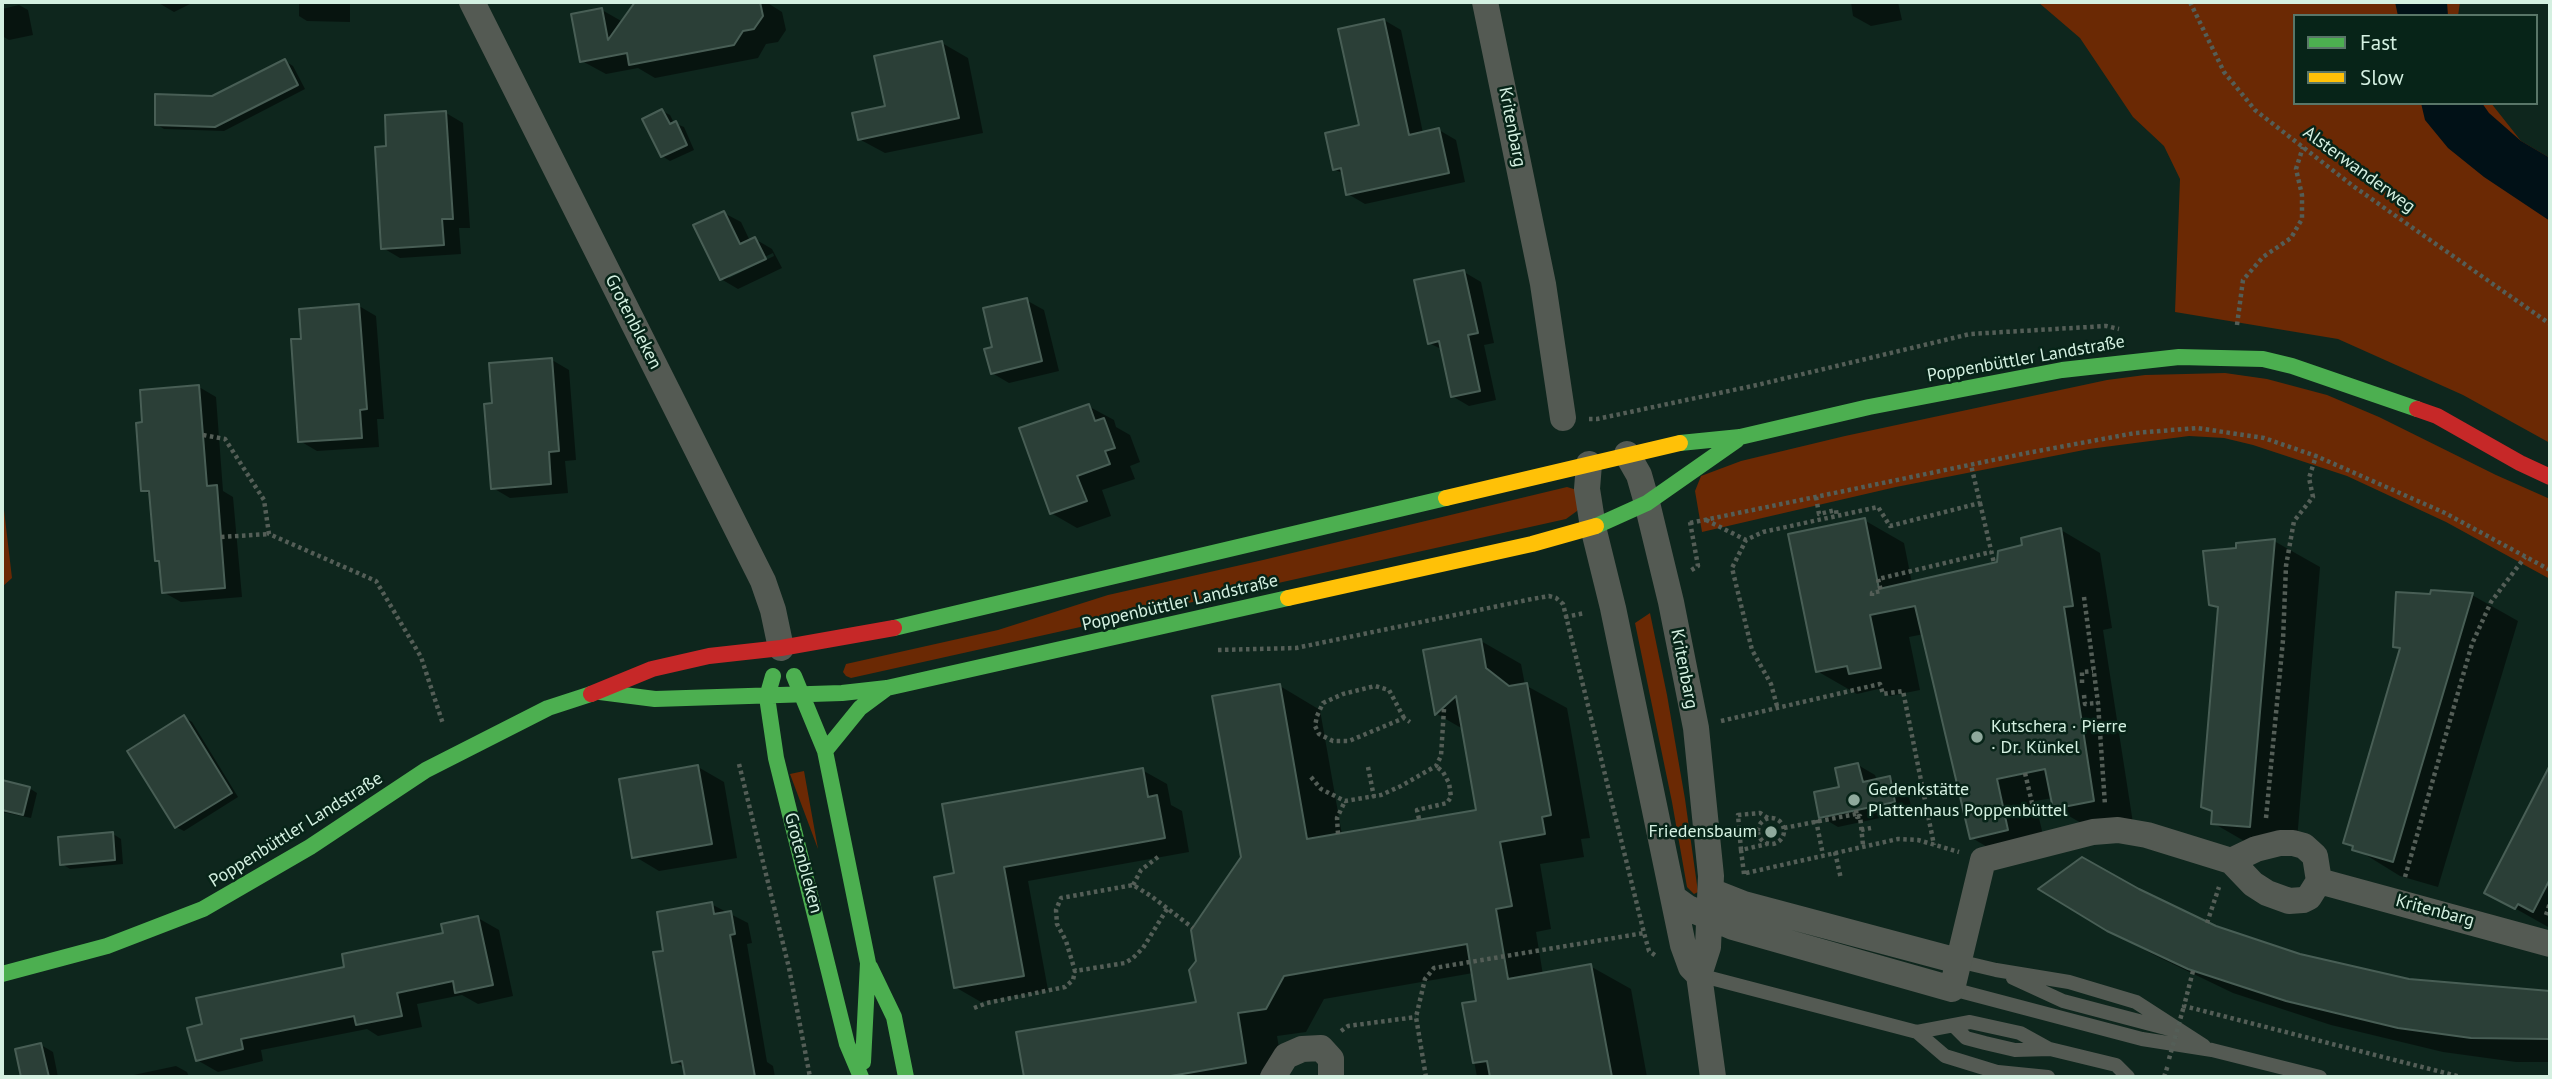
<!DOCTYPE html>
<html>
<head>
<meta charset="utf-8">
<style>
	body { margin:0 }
	#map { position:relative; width:2552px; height:1079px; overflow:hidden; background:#0e261d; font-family:"PT Sans",sans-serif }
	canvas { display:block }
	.frame { position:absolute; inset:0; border:4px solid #d4f0e1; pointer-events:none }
	.legend { position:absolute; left:2293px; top:14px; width:245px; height:91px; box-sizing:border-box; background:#072418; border:2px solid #597668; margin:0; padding:9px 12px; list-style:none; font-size:21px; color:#d4f0e1 }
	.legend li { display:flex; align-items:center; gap:14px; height:35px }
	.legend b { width:35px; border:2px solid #597668 }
</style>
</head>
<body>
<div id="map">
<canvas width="2552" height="1079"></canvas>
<div class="frame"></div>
<ul class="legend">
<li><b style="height:9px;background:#4caf50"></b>Fast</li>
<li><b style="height:9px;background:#ffc107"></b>Slow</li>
</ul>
</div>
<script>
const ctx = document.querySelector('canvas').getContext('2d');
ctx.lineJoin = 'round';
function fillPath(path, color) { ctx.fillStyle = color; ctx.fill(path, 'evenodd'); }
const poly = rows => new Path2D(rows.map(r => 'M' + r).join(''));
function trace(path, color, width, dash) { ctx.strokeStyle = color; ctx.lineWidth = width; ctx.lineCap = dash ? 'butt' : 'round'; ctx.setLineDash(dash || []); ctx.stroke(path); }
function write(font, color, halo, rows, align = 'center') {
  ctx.font = font + ' "PT Sans",sans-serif'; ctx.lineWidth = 5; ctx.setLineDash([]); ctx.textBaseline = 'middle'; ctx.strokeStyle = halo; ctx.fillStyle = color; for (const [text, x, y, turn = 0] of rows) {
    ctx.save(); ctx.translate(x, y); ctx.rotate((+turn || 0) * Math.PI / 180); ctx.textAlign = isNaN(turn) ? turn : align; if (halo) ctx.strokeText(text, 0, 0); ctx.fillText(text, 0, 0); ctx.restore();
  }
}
fillPath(poly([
	[2038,2,2460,2,2458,16,2295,16,2295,103,2491,103,2521,141,2550,158,2550,443,2463,395,2338,339,2175,312,2180,179,2164,146,2133,117,2080,38],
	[2225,373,2267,379,2327,395,2379,417,2496,475,2550,499,2550,579,2446,522,2347,476,2253,445,2224,438,2189,436,2089,449,1896,487,1702,532,1695,491,1701,476,1741,461,1845,436,2107,380,2145,375],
	[1567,487,1577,490,1582,498,1577,511,1566,519,851,678,846,676,843,672,846,664,998,630,1108,595,1263,560],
	[2,493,12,578,2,587],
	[1650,613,1667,695,1685,799,1698,892,1694,894,1687,887,1672,802,1635,623],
	[804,771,818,849,790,774]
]), '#6b2904');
fillPath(poly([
	[2395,2,2447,2,2448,16,2398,16],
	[2421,103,2482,103,2489,113,2521,141,2550,158,2550,221,2484,177,2448,148,2425,120]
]), '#011117');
fillPath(poly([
	[157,2,194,2,174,12],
	[299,2,350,2,350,22,307,21,299,16],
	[637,2,766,2,782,12,786,30,778,42,766,44,758,58,655,78,638,68,606,74,582,61,602,10,623,22],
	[1851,2,1898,2,1902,20,1871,26,1853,16],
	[19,5,28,10,33,35,9,40,2,36,2,9],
	[1384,20,1401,30,1423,133,1439,130,1456,140,1465,182,1365,204,1348,194,1344,174,1334,169,1361,127],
	[942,43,968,58,983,133,885,153,859,139],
	[285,61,293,66,305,89,224,131,164,129,156,124],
	[662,111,670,115,674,123,684,127,694,150,670,161,662,156],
	[446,113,463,123,470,228,459,228,461,254,400,258,383,248,388,148],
	[724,213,741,222,750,241,755,239,772,249,782,268,738,289,721,279],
	[773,253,774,256,729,278,729,274],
	[1464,272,1481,282,1494,343,1484,345,1496,400,1469,406,1452,396,1443,350,1429,343],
	[1026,300,1044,310,1059,371,1009,383,992,373,994,349],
	[359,306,376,316,384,419,377,419,379,447,317,451,300,441,303,340],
	[552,360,569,370,576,460,565,461,568,493,510,498,493,488,494,405],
	[199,387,216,397,223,491,233,497,242,597,181,602,163,592,161,563,156,560,151,495,143,490,144,424],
	[1088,406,1114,420,1116,427,1130,435,1140,462,1130,466,1135,479,1102,490,1111,516,1077,528,1051,513],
	[1864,520,1904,543,1912,583,1999,563,2024,546,2061,530,2100,553,2112,628,2103,630,2133,823,2095,831,2055,808,2053,798,2035,801,2047,852,2011,861,1972,838,1924,634,1909,637,1920,690,1890,696,1878,689,1857,694,1817,671],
	[2274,541,2320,567,2296,852,2258,849,2213,823,2220,609,2211,604,2238,549],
	[2472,595,2518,621,2438,887,2400,876,2345,842,2401,650,2395,646],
	[1481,641,1521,664,1525,685,1567,708,1590,838,1581,839,1584,857,1540,864,1551,929,1536,932,1543,975,1590,966,1631,989,1647,1077,1477,1077,1464,1004,1478,1002,1473,973,1324,999,1306,1032,1277,1036,1284,1077,1026,1077,1018,1034,1198,1003,1198,961,1242,858,1280,686,1320,710,1342,835,1478,811,1463,729,1437,714,1425,651],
	[184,717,192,722,238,797,184,831,176,827],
	[1858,765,1875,775,1877,781,1889,778,1907,788,1912,811,1838,827,1821,817],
	[698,767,724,782,737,858,659,871,634,856],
	[2550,768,2550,928,2486,892],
	[1142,770,1167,784,1171,805,1182,811,1189,852,1028,881,1048,990,981,1002,955,987,956,874],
	[2,782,29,788,37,793,31,818,2,812],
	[113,834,121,839,123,864,70,869,62,864],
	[2138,891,2215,927,2300,956,2409,980,2550,992,2550,1062,2516,1062,2443,1052,2331,1025,2233,993,2152,954,2108,929],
	[711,904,748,923,752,943,747,944,767,1062,773,1066,775,1077,687,1077,685,1068,674,1061,665,952],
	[478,918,499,930,513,996,478,1004,462,995,417,1004,422,1027,378,1036,367,1029,261,1050,263,1061,218,1072,197,1060,346,969,445,934],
	[41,1045,53,1052,58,1077,23,1077,17,1050],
	[176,1066,187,1072,189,1077,124,1077]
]), '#0007');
const building = poly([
	[635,2,760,2,763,16,754,29,743,31,734,45,629,65,627,53,580,62,571,14,602,8,608,40,635,2],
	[1384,19,1409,135,1439,128,1449,173,1346,195,1341,168,1333,170,1325,133,1359,125,1338,29,1384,19],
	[942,41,959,118,858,140,852,113,885,106,874,56,942,41],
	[285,59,298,85,215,127,155,125,155,94,212,96,285,59],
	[662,109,670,124,676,121,687,145,661,157,642,119,662,109],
	[446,111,453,219,442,219,444,245,381,249,375,147,386,146,385,115,446,111],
	[724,211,740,244,755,237,766,259,720,280,693,225,724,211],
	[1464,270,1478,333,1468,335,1480,391,1451,397,1439,341,1428,344,1414,280,1464,270],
	[1027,298,1042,361,991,374,984,349,992,347,983,308,1027,298],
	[359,304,367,409,360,410,362,438,298,442,291,339,301,339,299,309,359,304],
	[552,358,559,451,549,452,551,484,491,489,484,404,492,403,489,363,552,358],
	[199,385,207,486,217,485,225,588,162,593,159,561,155,561,149,491,141,491,136,423,142,422,140,390,199,385],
	[1089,404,1095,421,1104,418,1115,448,1105,451,1110,464,1077,476,1087,501,1050,514,1019,428,1089,404],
	[1865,518,1879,589,1997,562,1998,551,2022,545,2021,538,2061,528,2073,606,2064,607,2094,801,2053,809,2045,769,1997,779,2008,830,1970,839,1915,606,1870,615,1881,668,1849,674,1847,666,1816,672,1788,534,1865,518],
	[2275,539,2250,827,2211,824,2212,811,2201,807,2218,607,2209,605,2203,551,2236,548,2236,543,2275,539],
	[2431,590,2473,593,2393,862,2352,850,2353,846,2343,843,2400,648,2393,647,2396,592,2430,594,2431,590],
	[1481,639,1486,668,1509,686,1527,683,1551,815,1542,817,1545,834,1500,842,1512,906,1496,909,1508,979,1591,964,1612,1077,1490,1077,1487,1061,1473,1063,1462,1003,1476,1001,1467,944,1284,976,1266,1009,1238,1013,1246,1063,1165,1077,1024,1077,1016,1032,1196,1002,1189,970,1196,961,1191,930,1241,857,1212,696,1280,684,1307,839,1476,810,1456,696,1435,715,1423,650,1481,639],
	[184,715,232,793,175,828,127,751,184,715],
	[1858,763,1863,782,1890,776,1895,802,1819,818,1814,792,1839,787,1835,768,1858,763],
	[698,765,712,844,632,858,619,779,698,765],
	[2550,765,2550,879,2533,912,2518,904,2515,909,2484,893,2550,765],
	[1143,768,1148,797,1157,795,1165,838,1004,867,1024,976,954,988,934,877,954,873,942,804,1143,768],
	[2,780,30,787,23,815,2,810,2,780],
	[113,832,115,860,60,865,58,837,113,832],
	[2082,857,2139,889,2216,926,2300,954,2409,979,2550,991,2550,1039,2471,1038,2398,1028,2286,1001,2188,969,2107,931,2038,889,2082,857],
	[712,902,714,914,731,911,735,934,730,935,755,1077,685,1077,682,1061,672,1063,653,952,663,951,657,912,712,902],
	[478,916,493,985,455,993,453,981,397,993,402,1016,356,1025,354,1016,241,1039,243,1049,196,1061,187,1028,202,1024,196,998,344,967,342,954,443,933,441,924,478,916],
	[41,1043,49,1077,21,1077,15,1049,41,1043]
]);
fillPath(building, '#2b3f37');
trace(building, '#485e55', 2);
trace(poly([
	[2190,2,2224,72,2255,110,2353,186,2550,324],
	[2237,325,2243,280,2263,257,2291,238,2302,219,2302,195,2296,169,2303,147],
	[1589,419,1597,419,1757,385,1970,334,2106,326,2119,329],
	[203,435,225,439,264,500,269,534,376,581,421,657,443,724],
	[1816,497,1819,514,1836,510,1837,517],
	[1980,503,1994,563],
	[1706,520,1746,540],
	[1690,522,1698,566,1690,571],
	[1690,523,2027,453,2135,433,2197,428,2264,438,2316,456,2445,513,2550,570],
	[221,537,269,534],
	[1872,596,1872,593,1881,591,1878,579,1991,552],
	[2084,597,2098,703,2105,805],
	[1565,617,1585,613],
	[1218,650,1296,648,1532,599,1549,596,1556,598,1563,604,1644,933,1649,951,1656,956],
	[2082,683,2082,672,2093,671],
	[2084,695,2085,704,2098,703],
	[1777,706,1771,684,1752,650,1732,568,1746,540,1763,532,1878,507,1890,526,1980,503,1971,465],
	[1404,718,1389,690,1375,686,1343,694,1323,703,1317,716,1315,726,1319,734,1333,741,1349,741,1404,718,1410,722],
	[1721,721,1880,684,1883,694,1903,691,1934,845],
	[739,764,789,968,810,1077],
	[1368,767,1374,797],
	[2025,773,2036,820],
	[1311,777,1321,789,1345,801,1381,795,1401,786,1436,766,1441,756,1444,709],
	[1856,810,1857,817,1860,816,1863,845],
	[2266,818,2283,640,2286,566,2294,521,2313,497,2309,478,2316,456],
	'1758 831a13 13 0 1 1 26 0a13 13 0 1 1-26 0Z',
	[1419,819,1417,810,1447,803,1451,797,1449,783,1443,772,1436,766],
	[1816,820,1823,855],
	[1784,828,1856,814],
	[1861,830,1871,828],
	[1338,834,1337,818,1345,801],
	[1741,850,1738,815,1760,813,1768,818],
	[1835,852,1841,879],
	[1746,873,1898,839,1918,840,1959,852],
	[1744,874,1741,850,1767,844],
	[2405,877,2472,644,2491,602,2525,557],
	[1133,885,1141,870,1158,857],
	[1167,909,1143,948,1133,958,1125,963,1075,971,1066,941,1057,924,1056,910,1061,898,1133,885,1151,896,1193,928],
	[2546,915,2550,903],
	[2207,923,2219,887],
	[2193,971,2184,1006,2461,1077],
	[974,1008,987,1003,1065,987,1073,980,1075,971],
	[1341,1031,1348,1026,1416,1017],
	[1426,1077,1416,1017,1425,979,1434,968,1644,933],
	[2164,1077,2168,1065]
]), '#545e57', 4.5, [3.5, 3.5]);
trace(poly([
	[1958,961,1996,970,2069,982,2136,1002,2204,1046],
	[1699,975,1917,1032,1945,1056,1997,1072,2008,1077],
	[2013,978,2063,1001,2173,1030],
	[1952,989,2142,1039,2212,1050,2320,1077],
	[1953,1025,1966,1038,1985,1043,2015,1050,2050,1049,2116,1065,2128,1077],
	[1917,1032,1970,1022,2020,1033,2049,1049],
	[1998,1072,2048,1077]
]), '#545a53', 14);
trace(poly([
	[472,2,763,581,773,610,781,648],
	[1485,2,1543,284,1563,418],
	[1627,454,1639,475,1647,503,1671,602,1696,728,1711,876,1708,947,1699,975,1713,1077],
	[1589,464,1587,489,1593,527,1613,608,1683,945,1691,967,1699,975],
	[2319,881,2550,944],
	[1711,891,1744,904,1958,961],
	[1674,898,1688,908,1733,927,1952,989,1983,860,2093,832,2118,830,2147,835,2231,861,2253,884,2267,893,2289,901,2303,900,2309,897,2319,881,2315,856,2304,846,2293,843,2280,843,2256,849,2231,861],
	[1273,1077,1286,1056,1302,1049,1321,1048,1331,1059,1331,1077]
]), '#545a53', 26);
trace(poly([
	[1680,443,1740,437,1869,407,2062,370,2179,357,2263,359,2292,366,2417,409],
	[1596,526,1647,503,1737,440],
	[894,628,1446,498],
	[773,676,767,697,776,758,847,1044,861,1077],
	[794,676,825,751,868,963,863,1062],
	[600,692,655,699,842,693,887,688,1288,598],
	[825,751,860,708,887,688],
	[870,967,894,1017,906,1077],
	[2,974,107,946,203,909,310,847,426,770,548,708,591,694]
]), '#4caf50', 16);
trace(poly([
	[1446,498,1680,443],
	[1288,598,1532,544,1596,526]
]), '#ffc107', 16);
trace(poly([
	[2417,409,2437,416,2520,463,2550,477],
	[591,694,652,669,709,656,781,648,894,628]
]), '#c62828', 16);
trace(poly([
	[2169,1059,2184,1006]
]), '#545e57', 4.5, [3.5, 3.5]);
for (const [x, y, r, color] of [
	[1977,737,7,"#8fa99c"],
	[1854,800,7,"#8fa99c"],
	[1771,832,7,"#8fa99c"]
]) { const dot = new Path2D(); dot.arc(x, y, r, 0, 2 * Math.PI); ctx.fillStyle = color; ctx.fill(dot); trace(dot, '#072418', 2.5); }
write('18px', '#d4f0e1', '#072418', [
	["Kritenbarg",1512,127,79],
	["Alsterwanderweg",2359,170,36],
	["Grotenbleken",633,322,63],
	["Poppenbüttler Landstraße",2026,359,-10],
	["Poppenbüttler Landstraße",1180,603,-13],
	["Kritenbarg",1684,669,79],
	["Poppenbüttler Landstraße",296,830,-32],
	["Grotenbleken",803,863,75],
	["Kritenbarg",2435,911,15]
]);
write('18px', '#d4f0e1', '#072418', [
	["Kutschera · Pierre",1991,727],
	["· Dr. Künkel",1991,748],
	["Gedenkstätte",1868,790],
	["Plattenhaus Poppenbüttel",1868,811],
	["Friedensbaum",1757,832,"right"]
], 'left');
</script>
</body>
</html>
